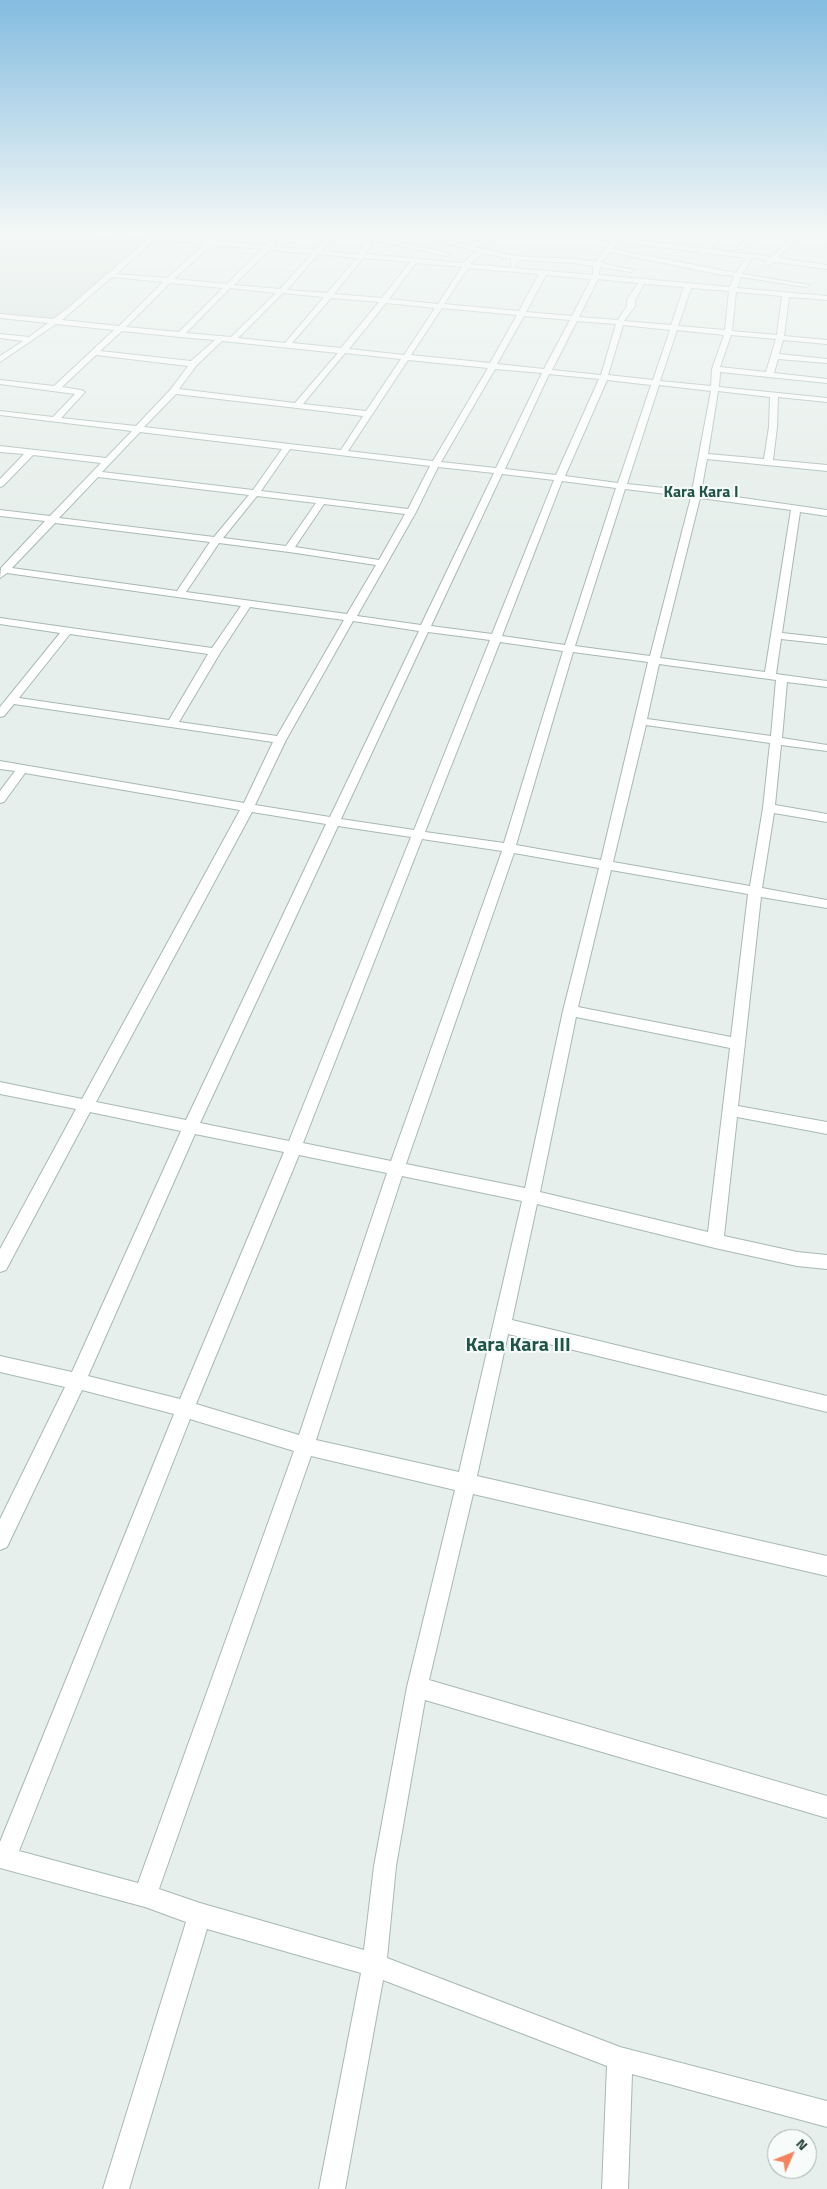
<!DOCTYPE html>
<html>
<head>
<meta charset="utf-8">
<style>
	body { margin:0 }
	#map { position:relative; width:827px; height:2189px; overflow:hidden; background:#e6efeb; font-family:"Titillium Web",sans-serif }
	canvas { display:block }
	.north { position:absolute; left:767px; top:2129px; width:50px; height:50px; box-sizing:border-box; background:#f7fbf9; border:1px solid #a3b1ad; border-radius:50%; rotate:46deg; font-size:14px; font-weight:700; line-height:20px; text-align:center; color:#24423a }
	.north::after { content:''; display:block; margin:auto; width:18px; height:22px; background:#f4845f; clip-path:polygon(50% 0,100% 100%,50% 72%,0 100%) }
</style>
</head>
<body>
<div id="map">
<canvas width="827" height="2189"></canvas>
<div class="north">N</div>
</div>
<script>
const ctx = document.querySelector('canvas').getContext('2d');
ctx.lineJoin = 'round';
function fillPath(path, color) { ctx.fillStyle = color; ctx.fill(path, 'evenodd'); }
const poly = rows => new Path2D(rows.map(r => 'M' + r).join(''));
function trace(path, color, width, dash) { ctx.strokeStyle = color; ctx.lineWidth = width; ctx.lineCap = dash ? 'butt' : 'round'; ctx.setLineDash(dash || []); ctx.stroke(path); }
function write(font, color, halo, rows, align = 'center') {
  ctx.font = font + ' "Titillium Web",sans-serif'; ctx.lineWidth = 4; ctx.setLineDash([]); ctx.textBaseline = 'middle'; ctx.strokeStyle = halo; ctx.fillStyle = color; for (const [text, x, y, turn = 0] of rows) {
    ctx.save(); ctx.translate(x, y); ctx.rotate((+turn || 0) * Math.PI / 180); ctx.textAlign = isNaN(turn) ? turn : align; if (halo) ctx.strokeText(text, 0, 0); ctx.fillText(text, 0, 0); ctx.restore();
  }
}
fillPath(poly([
	[0,234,88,234,147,239,54,319,0,314]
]), '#d4dfda');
const minor = poly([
	[113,234,160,234,159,236,209,240,214,237,217,239,216,241,266,246,277,234,284,234,273,246,315,250,329,234,336,234,322,251,359,254,368,236,376,234,375,236,450,254,447,256,373,240,365,254,464,263,469,257,477,251,407,234,419,234,467,245,497,234,507,234,474,247,515,256,575,259,595,262,612,241,564,234,585,234,704,248,712,240,684,234,716,237,718,234,725,234,710,249,771,257,795,234,802,234,778,258,827,265,827,269,774,262,768,266,765,264,768,261,752,258,742,274,809,285,806,287,741,277,737,288,827,296,827,300,789,297,784,336,827,340,827,344,783,340,779,354,827,359,827,363,778,359,774,373,827,379,827,383,720,372,719,387,827,398,827,402,778,397,777,427,773,460,827,465,827,471,707,459,701,492,827,510,827,516,800,512,782,633,827,638,827,644,781,639,776,674,827,681,827,687,787,682,782,738,827,745,827,751,781,745,775,805,827,814,827,822,774,813,762,888,827,900,827,908,761,897,738,1106,827,1122,827,1134,737,1117,724,1236,797,1252,827,1255,827,1269,797,1266,715,1248,537,1204,512,1320,827,1396,827,1412,508,1334,477,1476,827,1556,827,1576,473,1494,429,1680,827,1796,827,1818,425,1700,396,1866,387,1958,620,2047,827,2101,827,2127,632,2074,628,2189,602,2189,607,2066,383,1980,345,2189,319,2189,361,1973,207,1929,129,2189,103,2189,186,1922,145,1907,0,1868,0,1842,174,1414,82,1390,7,1547,0,1550,0,1519,65,1387,0,1372,0,1356,72,1372,181,1131,90,1112,6,1270,0,1272,0,1249,76,1109,0,1094,0,1082,82,1099,240,810,25,773,4,802,0,803,0,791,15,771,0,769,0,761,244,803,273,742,14,704,4,716,0,717,0,707,60,633,0,624,0,618,212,648,241,606,7,573,0,578,1,568,45,521,0,516,0,510,50,516,101,463,33,455,3,486,0,487,0,479,24,454,0,452,0,446,106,458,132,431,0,415,0,411,53,417,75,394,0,384,0,380,54,386,114,330,56,324,0,362,0,356,23,341,0,338,0,334,29,337,48,323,0,318,0,314,53,319,67,309,105,276,106,274,109,273,148,239,113,234],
	[155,239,205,244,167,278,116,274,155,239],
	[618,242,700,252,699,254,702,256,707,253,746,258,736,273,613,249,618,242],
	[212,245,262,249,227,284,174,279,212,245],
	[269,250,312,254,280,289,234,285,269,250],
	[610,252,718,274,734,276,730,287,599,275,600,267,631,272,634,270,601,263,610,252],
	[483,253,511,259,511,268,470,264,483,253],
	[318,254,357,258,327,293,287,290,318,254],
	[363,258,410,262,382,298,334,294,363,258],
	[518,260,575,263,593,266,593,275,514,268,518,260],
	[416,263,462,267,438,304,389,299,416,263],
	[468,268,539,274,519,311,444,304,468,268],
	[546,275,591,279,572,316,526,312,546,275],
	[112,277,163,282,119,326,62,320,112,277],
	[598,279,638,283,627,300,627,306,618,320,579,317,598,279],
	[170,283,223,288,179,332,126,327,170,283],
	[644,284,684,287,671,325,624,321,635,306,635,300,644,284],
	[230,288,276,293,231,337,186,333,230,288],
	[691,288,729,291,725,330,678,326,691,288],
	[736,292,782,296,777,335,732,331,736,292],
	[283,293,324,297,285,343,238,338,283,293],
	[331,298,379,302,341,348,292,343,331,298],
	[386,303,435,308,404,355,349,349,386,303],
	[442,308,517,315,490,363,411,355,442,308],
	[524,316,570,320,544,369,497,364,524,316],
	[577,321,616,324,601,375,552,370,577,321],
	[623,325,670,330,653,380,608,375,623,325],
	[677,330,724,335,712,369,711,386,660,381,677,330],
	[122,331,180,337,215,340,191,361,100,351,122,331],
	[731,335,776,339,766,372,720,367,731,335],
	[222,341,232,342,338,353,295,403,179,389,196,366,222,341],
	[345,353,401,359,366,411,303,404,345,353],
	[96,355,188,366,171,389,136,426,61,418,85,392,81,390,62,387,96,355],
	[408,360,488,368,433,461,348,451,408,360],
	[495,369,542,373,496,468,441,462,495,369],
	[549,374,599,379,556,475,505,469,549,374],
	[607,380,651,385,618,483,565,476,607,380],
	[659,385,711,391,692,491,627,484,659,385],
	[718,391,770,397,769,427,764,459,708,454,718,391],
	[176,394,297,408,363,416,341,450,144,427,176,394],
	[140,432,282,449,253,490,102,472,140,432],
	[290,449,430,466,408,509,261,491,290,449],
	[438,467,494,473,421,625,357,616,416,512,438,467],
	[502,474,554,480,492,634,431,626,502,474],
	[98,477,249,495,214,537,59,518,98,477],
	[562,481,616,488,565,645,502,636,562,481],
	[625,489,691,497,650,656,575,646,625,489],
	[257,496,316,503,286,546,223,538,257,496],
	[700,498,791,510,765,672,660,658,700,498],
	[324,504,405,514,379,560,295,547,324,504],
	[55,523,210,542,177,591,12,568,55,523],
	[219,543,289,552,376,565,347,614,186,592,219,543],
	[250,607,344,620,277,736,179,722,220,653,250,607],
	[353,621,419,631,330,817,255,805,286,740,353,621],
	[428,632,490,640,414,830,341,819,428,632],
	[70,634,208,654,169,720,19,698,70,634],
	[500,642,563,651,504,843,425,832,500,642],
	[573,652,648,662,601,860,516,845,573,652],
	[659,664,776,680,771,736,647,719,659,664],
	[646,725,770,743,763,808,750,886,613,862,646,725],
	[252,812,326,824,186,1120,96,1102,252,812],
	[338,826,411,837,289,1141,200,1123,338,826],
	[422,839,502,851,391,1161,303,1143,422,839],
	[514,853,599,868,563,1011,525,1188,406,1164,514,853],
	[611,870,748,894,731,1037,578,1007,611,870],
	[576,1017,730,1048,708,1232,540,1192,576,1017],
	[195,1134,284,1152,180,1399,88,1376,195,1134],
	[299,1155,387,1173,299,1435,196,1404,299,1155],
	[402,1176,522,1201,459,1472,316,1440,402,1176],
	[190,1419,294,1451,138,1883,19,1851,190,1419],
	[311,1456,455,1490,407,1687,374,1866,364,1950,200,1903,159,1889,311,1456],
	[754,234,761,234,741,249,737,249,737,247,754,234]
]);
trace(minor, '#a8b8b2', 2);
fillPath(minor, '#fff');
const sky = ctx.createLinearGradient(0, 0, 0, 541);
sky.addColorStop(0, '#84bce0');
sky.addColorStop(0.43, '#f4f8f6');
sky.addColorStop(1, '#f4f8f600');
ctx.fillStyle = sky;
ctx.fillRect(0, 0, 827, 541);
write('bold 16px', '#1f5548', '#f7fbf9', [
	["Kara Kara I",701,493]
]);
write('bold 20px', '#1f5548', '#f7fbf9', [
	["Kara Kara III",518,1346]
]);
</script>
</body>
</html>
